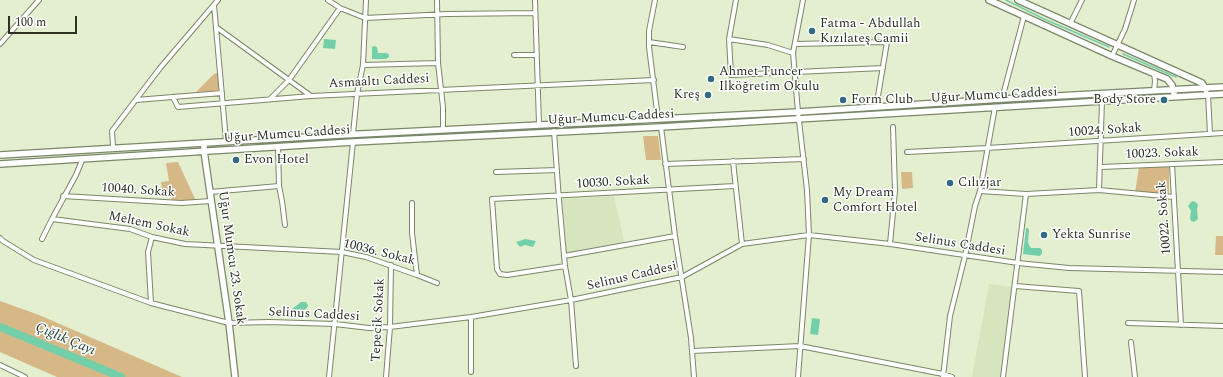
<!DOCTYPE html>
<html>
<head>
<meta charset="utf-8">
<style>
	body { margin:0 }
	#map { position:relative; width:1223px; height:377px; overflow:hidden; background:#e3efcf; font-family:Spectral,serif }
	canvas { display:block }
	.scale { position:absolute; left:8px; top:16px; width:69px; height:18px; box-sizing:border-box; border:2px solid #2c3124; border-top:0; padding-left:5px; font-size:12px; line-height:14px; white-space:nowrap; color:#2c3124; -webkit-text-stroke:3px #fff; paint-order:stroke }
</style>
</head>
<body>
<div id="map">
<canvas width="1223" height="377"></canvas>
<div class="scale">100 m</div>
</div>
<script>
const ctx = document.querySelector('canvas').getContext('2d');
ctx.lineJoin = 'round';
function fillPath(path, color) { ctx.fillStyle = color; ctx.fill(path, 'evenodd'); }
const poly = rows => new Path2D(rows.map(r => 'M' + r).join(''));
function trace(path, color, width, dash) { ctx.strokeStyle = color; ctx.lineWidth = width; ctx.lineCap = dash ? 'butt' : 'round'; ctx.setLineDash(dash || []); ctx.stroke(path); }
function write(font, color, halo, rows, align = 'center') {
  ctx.font = font + ' Spectral,serif'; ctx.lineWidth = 3; ctx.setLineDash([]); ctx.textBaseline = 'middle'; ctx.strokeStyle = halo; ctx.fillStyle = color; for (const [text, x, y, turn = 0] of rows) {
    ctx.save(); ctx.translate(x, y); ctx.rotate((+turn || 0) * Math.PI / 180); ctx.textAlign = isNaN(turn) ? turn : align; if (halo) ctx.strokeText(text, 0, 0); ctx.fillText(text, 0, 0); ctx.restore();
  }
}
fillPath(poly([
	[614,196,625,245,567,256,562,199],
	[989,284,1012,287,1000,377,972,377]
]), '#d7e5be');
fillPath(poly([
	[219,72,220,91,196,92,214,74],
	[643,136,658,136,661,160,646,160],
	[178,162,196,201,172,200,171,197,163,197,161,182,169,181,166,163],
	[1169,166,1169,195,1135,193,1139,167],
	[901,172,912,172,913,188,902,189],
	[1216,236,1223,236,1223,255,1215,255],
	[0,301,39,315,182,377,57,377,0,352]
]), '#d5b885');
fillPath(poly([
	[324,39,336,40,335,49,323,48],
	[374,46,377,47,378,53,387,53,389,55,389,57,386,59,372,59,372,47],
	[1192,201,1196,202,1198,205,1197,209,1198,219,1194,222,1191,221,1190,218,1191,211,1188,206],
	[1026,228,1028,228,1029,230,1028,242,1029,245,1031,248,1040,248,1042,250,1042,253,1040,256,1023,254],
	[525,239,536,241,533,247,525,245,520,247,516,242],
	[301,302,306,302,308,305,307,308,304,310,303,315,299,318,294,317,292,313,292,309],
	[812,318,820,319,818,335,810,334]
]), '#73cfaa');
trace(poly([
	[1006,0,1044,19,1109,47],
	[1123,54,1176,77]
]), '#73cfaa', 1.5);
trace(poly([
	[0,327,121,377]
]), '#73cfaa', 8);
const street = poly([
	[328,0,340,8],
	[437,0,438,63],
	[535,0,539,124],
	[655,0,649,31,649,47,658,119],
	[736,0,729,39,731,75,883,68],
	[214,5,226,141],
	[1070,24,1082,0],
	[216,27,311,96],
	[729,39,768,45,793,53],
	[649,42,683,47],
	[0,44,39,0],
	[795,44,887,42,877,102,879,107],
	[514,55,536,55],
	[1112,56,1125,29,1134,0],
	[363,65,438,63,443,107,443,130],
	[1154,91,1155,81,1154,73],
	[1208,94,1210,134],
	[173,97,178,107,311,96,654,80],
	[270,99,289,80,340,8,365,18,447,14,535,13],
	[1002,99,1024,16],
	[136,100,222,93],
	[661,127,675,236,691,338,694,377],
	[554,131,559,200,565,266,571,300,576,366],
	[353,134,357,94,363,65,366,0],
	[278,146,279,186,282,201,285,225],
	[113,147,112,131,160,68,218,0],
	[907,152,987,148,1223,133],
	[733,161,742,244],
	[665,164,804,159],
	[1172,164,1181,325],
	[1101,167,1223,162],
	[496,172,557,170],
	[1099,190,1174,197],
	[980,191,1026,194,1099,190,1102,101],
	[210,192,279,186],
	[63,196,181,203,211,201],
	[52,219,130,229,152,237,185,244,342,252,366,257,417,275,412,233,412,203],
	[0,238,3,241,34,260,151,303,186,312,229,323,269,322,335,324,369,328,390,327,471,317,571,300,682,277,742,244,809,235,890,244,1018,263,1069,268,1223,272],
	[42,239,52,219,76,175,83,158],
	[890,244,895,191,893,127],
	[564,256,675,236],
	[565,266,507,275,500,274,497,269,492,199,735,186],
	[417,275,437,283],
	[1015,286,1079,291,1085,377],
	[151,303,148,252,152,237],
	[1128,323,1223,326],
	[1131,342,1135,377],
	[692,351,800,346,943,374,952,377],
	[0,365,25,377],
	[471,372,471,317],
	[329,377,353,142],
	[386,377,390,327,391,265],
	[798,377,809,235,807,190,798,112,793,53,803,0],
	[943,377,950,316,965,256,975,206,980,191,995,107],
	[1003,377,1026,194]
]);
const secondary = poly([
	[989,0,1112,56,1167,79,1172,85,1174,93],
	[1018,0,1202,83,1206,90],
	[204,143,204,151,229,323,235,377],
	[0,155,341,135,798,112,1002,99,1223,87],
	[0,164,353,142,661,127,1223,94]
]);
trace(street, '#7c8669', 6);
trace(secondary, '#7c8669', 8);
trace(street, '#fff', 4);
trace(secondary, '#fff', 5.5);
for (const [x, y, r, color] of [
	[812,31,4,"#306a83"],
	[711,79,4,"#306a83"],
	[708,95,4,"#306a83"],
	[843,100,4,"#306a83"],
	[1164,100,4,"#306a83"],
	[236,160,4,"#306a83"],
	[950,183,4,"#306a83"],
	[825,200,4,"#306a83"],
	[1044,235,4,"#306a83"]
]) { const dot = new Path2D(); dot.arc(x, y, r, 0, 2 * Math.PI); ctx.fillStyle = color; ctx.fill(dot); trace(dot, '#fff', 1.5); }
write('13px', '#2c3124', '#fff', [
	["Fatma - Abdullah",820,24],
	["Kızılateş Camii",820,39],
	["Ahmet Tuncer",719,72],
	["Ilköğretim Okulu",719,87],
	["Kreş",700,95,"right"],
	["Form Club",851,100],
	["Body Store",1156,100,"right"],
	["Evon Hotel",244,160],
	["Cılızjar",958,183],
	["My Dream",833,193],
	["Comfort Hotel",833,208],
	["Yekta Sunrise",1052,235]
], 'left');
write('13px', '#2c3124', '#fff', [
	["Asmaaltı Caddesi",379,82,-3],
	["Uğur Mumcu Caddesi",994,96,-3],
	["Uğur Mumcu Caddesi",611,118,-3],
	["10024. Sokak",1105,131,-4],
	["Uğur Mumcu Caddesi",287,135,-4],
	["10023. Sokak",1162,154,-2],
	["10030. Sokak",613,183,-3],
	["10040. Sokak",138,191,4],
	["10022. Sokak",1165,218,-94],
	["Meltem Sokak",149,225,12],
	["Selinus Caddesi",960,245,9],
	["10036. Sokak",379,253,14],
	["Uğur Mumcu 23. Sokak",231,258,82],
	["Selinus Caddesi",632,277,-13],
	["Selinus Caddesi",314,315,3],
	["Tepecik Sokak",379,320,-87]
]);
write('italic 14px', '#1b4434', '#fff', [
	["Çığlık Çayı",65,340,23]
]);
</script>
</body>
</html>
